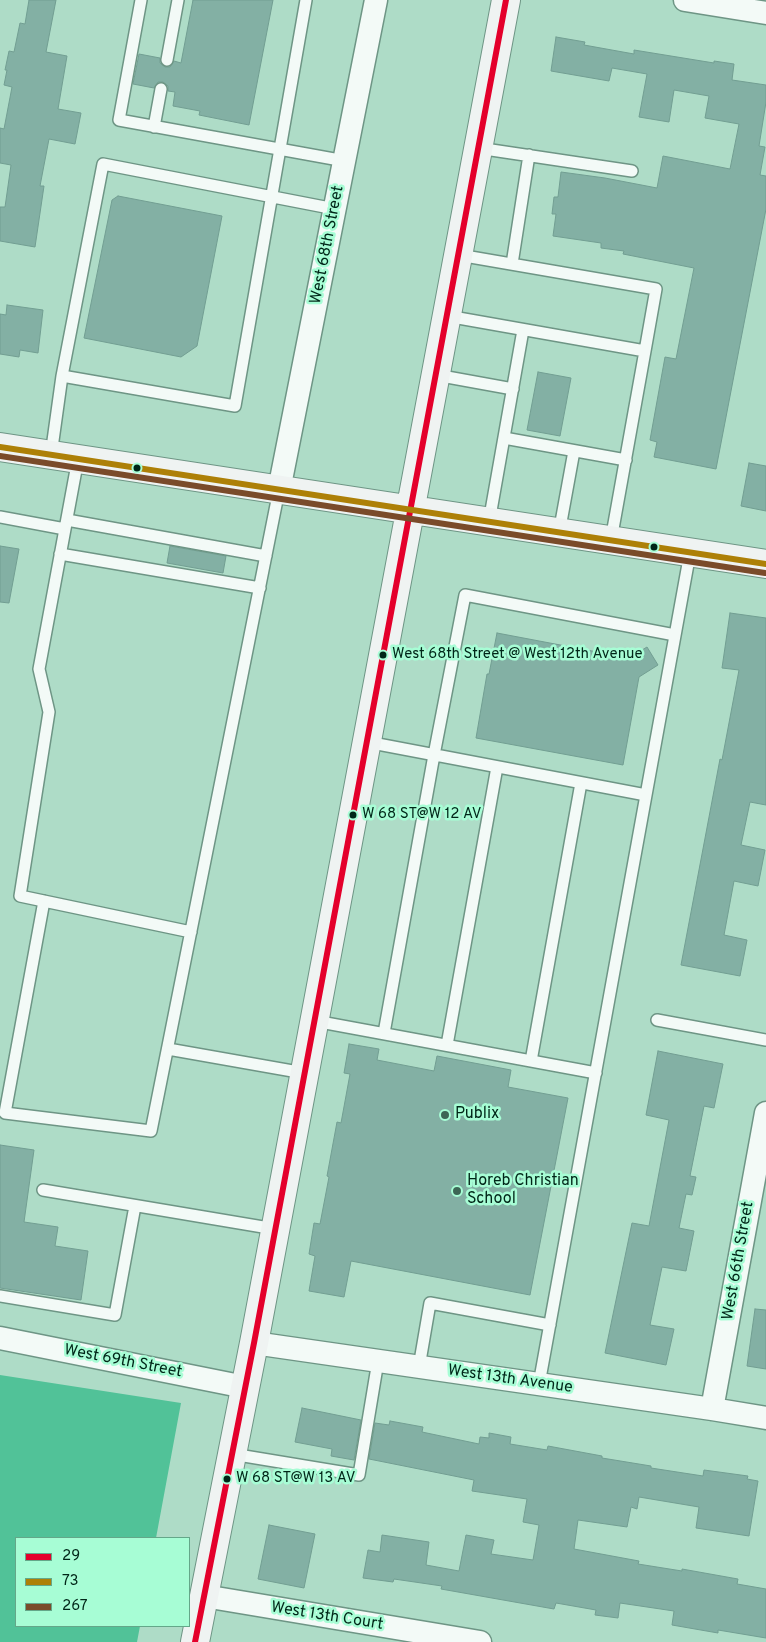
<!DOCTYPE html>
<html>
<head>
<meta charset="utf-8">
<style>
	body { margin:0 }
	#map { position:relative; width:766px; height:1642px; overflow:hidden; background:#aedcc7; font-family:Overpass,sans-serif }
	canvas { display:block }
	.legend { position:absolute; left:15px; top:1537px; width:175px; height:90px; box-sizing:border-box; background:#a7fdd5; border:1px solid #64a789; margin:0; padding:6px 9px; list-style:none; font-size:15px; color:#002618 }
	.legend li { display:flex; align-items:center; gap:10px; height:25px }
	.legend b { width:25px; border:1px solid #64a789 }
</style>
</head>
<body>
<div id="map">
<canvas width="766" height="1642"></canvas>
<ul class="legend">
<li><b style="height:6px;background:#e4002b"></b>29</li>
<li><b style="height:6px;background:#ad8007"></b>73</li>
<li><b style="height:6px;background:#7a4b2a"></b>267</li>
</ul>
</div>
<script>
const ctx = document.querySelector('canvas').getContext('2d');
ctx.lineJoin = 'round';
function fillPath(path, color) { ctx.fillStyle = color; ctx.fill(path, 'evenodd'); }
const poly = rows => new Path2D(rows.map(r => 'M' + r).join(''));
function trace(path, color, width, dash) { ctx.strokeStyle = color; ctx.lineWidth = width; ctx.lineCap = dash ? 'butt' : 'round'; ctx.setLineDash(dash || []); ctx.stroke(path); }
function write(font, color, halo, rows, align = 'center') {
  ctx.font = font + ' Overpass,sans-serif'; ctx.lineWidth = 5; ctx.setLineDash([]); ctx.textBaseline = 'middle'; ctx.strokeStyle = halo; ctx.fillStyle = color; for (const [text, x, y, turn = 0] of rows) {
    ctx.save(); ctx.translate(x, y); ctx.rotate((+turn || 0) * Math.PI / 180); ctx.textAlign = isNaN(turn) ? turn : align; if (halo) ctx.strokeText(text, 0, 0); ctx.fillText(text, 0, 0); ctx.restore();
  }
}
fillPath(poly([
	[0,1375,181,1403,156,1538,16,1538,16,1626,140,1626,137,1642,0,1642]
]), '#51c298');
const building = poly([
	[29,0,56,0,46,52,67,56,58,109,81,113,75,144,49,139,40,186,44,186,35,247,0,241,0,207,5,207,11,165,0,163,0,128,4,129,12,87,4,85,7,70,5,70,9,51,14,52,20,23,25,24,29,0],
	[193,0,273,0,249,125,199,115,200,111,173,106,175,92,168,91,168,86,163,82,158,82,154,88,133,84,139,54,160,58,160,63,165,67,170,67,174,61,181,63,193,0],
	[556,37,585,42,584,45,634,54,634,50,714,63,714,61,734,64,732,80,766,85,766,102,759,146,765,147,760,175,766,176,766,209,716,469,654,457,657,442,650,440,665,357,676,359,694,268,623,254,624,251,601,248,601,243,553,236,556,214,552,214,554,197,558,197,561,172,605,178,657,188,663,156,730,169,739,124,705,118,709,96,674,90,669,122,639,117,647,74,612,68,609,81,551,71,556,37],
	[118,196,222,216,197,346,181,357,84,338,112,200,118,196],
	[7,305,43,310,38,353,20,350,19,357,0,354,0,314,6,315,7,305],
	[538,372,571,378,560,436,527,430,538,372],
	[749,463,766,466,766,511,741,506,749,463],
	[0,546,19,549,9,603,0,602,0,546],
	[170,546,226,556,223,573,167,563,170,546],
	[730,613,766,618,766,805,750,802,741,845,765,850,758,886,734,881,724,935,747,940,740,976,681,965,720,759,722,760,739,670,722,668,730,613],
	[497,633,629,658,647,647,658,665,639,677,623,765,476,738,487,674,489,674,497,633],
	[349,1044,379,1049,377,1060,434,1071,437,1056,511,1070,508,1087,568,1098,530,1295,351,1261,344,1297,309,1291,315,1256,309,1254,314,1223,320,1224,329,1177,327,1176,337,1122,341,1123,350,1074,344,1073,349,1044],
	[658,1051,723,1064,714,1108,704,1106,690,1176,696,1177,692,1195,686,1194,679,1228,694,1231,686,1271,662,1267,650,1325,674,1329,666,1365,605,1353,632,1223,649,1226,669,1120,646,1115,658,1051],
	[0,1145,34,1150,24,1222,58,1227,55,1246,88,1251,81,1300,0,1288,0,1145],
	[755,1309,766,1310,766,1369,747,1366,755,1309],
	[302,1408,361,1420,354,1460,331,1456,332,1449,295,1442,302,1408],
	[390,1421,423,1427,422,1432,479,1444,480,1437,489,1438,489,1433,511,1437,510,1444,547,1450,548,1446,602,1456,602,1458,651,1466,651,1468,703,1476,704,1470,748,1476,747,1479,758,1481,749,1536,696,1528,699,1507,639,1497,637,1509,631,1507,627,1527,578,1520,574,1549,639,1561,638,1564,682,1571,682,1569,738,1579,737,1584,766,1589,766,1638,718,1630,718,1633,672,1625,674,1611,620,1603,618,1618,595,1615,596,1610,556,1603,554,1609,441,1589,442,1586,394,1579,393,1582,363,1578,368,1550,380,1552,382,1535,429,1542,426,1565,459,1571,466,1535,494,1540,491,1554,533,1560,539,1525,523,1522,527,1499,472,1491,474,1480,369,1459,375,1423,389,1425,390,1421],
	[269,1525,315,1534,304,1588,258,1579,269,1525]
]);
fillPath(building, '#83b0a4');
trace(building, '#729e92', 1);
const service = poly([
	[141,0,119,120,345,161],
	[167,60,178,0],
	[154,127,161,89],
	[478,148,632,171],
	[459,255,656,289,645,351],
	[512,264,529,155],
	[447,316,645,351,611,540],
	[436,375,513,389],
	[62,376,103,164,335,209],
	[504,438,626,460],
	[51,455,62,376,235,406,306,0],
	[78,459,39,669,49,712,20,896,191,932],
	[0,517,65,529],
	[67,520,266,556],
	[489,522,523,330],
	[559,533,574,451],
	[60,554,260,588],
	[367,742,646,795],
	[44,901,5,1113,151,1131,279,490],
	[657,1020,766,1040],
	[315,1021,596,1073],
	[384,1033,434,755,465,595,675,635],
	[447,1045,497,767],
	[168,1049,304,1073],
	[531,1061,581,783],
	[43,1190,275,1229],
	[0,1296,115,1315,135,1206],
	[419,1367,430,1303,550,1325],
	[539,1384,690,553],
	[232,1454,359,1475,378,1361]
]);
const minor = poly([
	[685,0,766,13],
	[279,490,376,0],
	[0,1338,245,1387],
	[254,1343,712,1409,766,1418],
	[712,1409,766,1113],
	[204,1596,480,1642]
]);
const secondary = poly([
	[0,447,766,564],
	[195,1642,254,1343,506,0]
]);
trace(service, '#6e9585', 14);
trace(minor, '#6e9585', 25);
trace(secondary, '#6e9585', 30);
trace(service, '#f3faf7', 11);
trace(minor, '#f3faf7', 22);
trace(secondary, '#eff3f2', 28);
trace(poly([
	[195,1642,254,1343,506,0]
]), '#e4002b', 6);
trace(poly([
	[0,447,766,564]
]), '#ad8007', 6);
trace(poly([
	[0,456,765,573]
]), '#7a4b2a', 6);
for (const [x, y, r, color] of [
	[137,468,4.5,"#002618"],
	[654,547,4.5,"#002618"],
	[383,655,4.5,"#002618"],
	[353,815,4.5,"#002618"],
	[445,1115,5,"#3d6655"],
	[457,1191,5,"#3d6655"],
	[227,1479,4.5,"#002618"]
]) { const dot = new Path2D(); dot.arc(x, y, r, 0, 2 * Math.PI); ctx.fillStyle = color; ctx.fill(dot); trace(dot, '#a7fdd5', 2); }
write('15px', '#002618', '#a7fdd5', [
	["West 68th Street @ West 12th Avenue",392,655],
	["W 68 ST@W 12 AV",362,815],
	["W 68 ST@W 13 AV",236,1479]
], 'left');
write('16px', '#002618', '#a7fdd5', [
	["West 68th Street",328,245,-79],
	["West 66th Street",739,1261,-80],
	["West 69th Street",123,1362,11],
	["West 13th Avenue",510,1380,8],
	["West 13th Court",327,1617,9]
]);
write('16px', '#002618', '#a7fdd5', [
	["Publix",455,1115],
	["Horeb Christian",467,1182],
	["School",467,1200]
], 'left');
</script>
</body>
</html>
